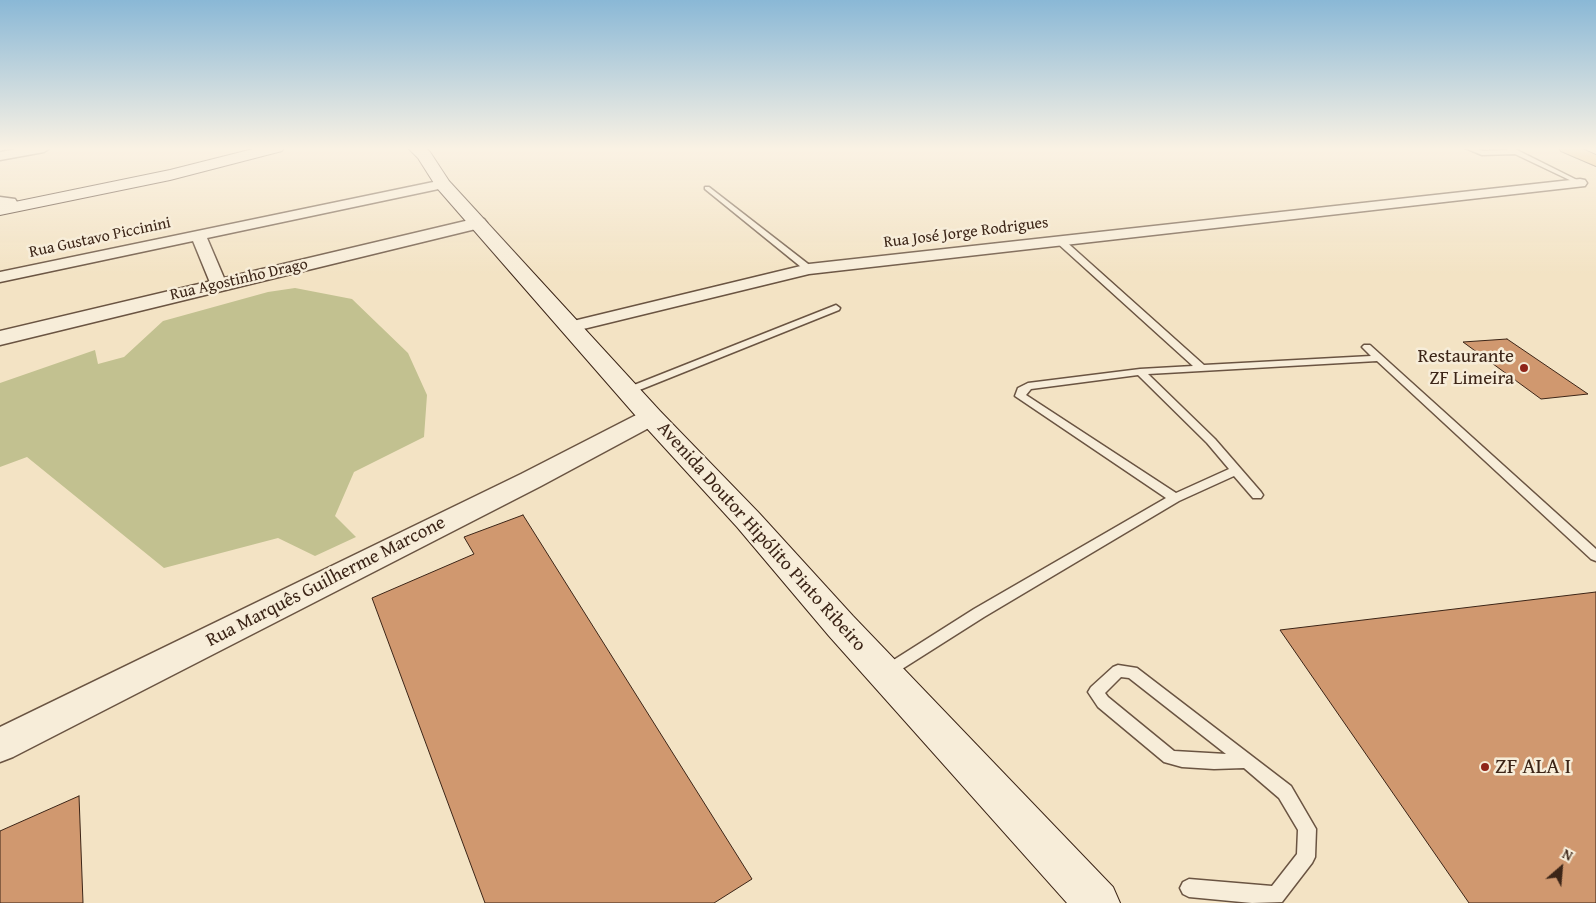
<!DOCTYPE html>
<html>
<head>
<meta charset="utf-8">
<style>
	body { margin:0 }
	#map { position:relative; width:1596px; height:903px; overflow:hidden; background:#f3e3c4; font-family:"Gentium Book Plus",serif }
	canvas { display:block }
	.north { position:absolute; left:1536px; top:843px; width:50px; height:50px; -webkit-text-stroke:4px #f7edd9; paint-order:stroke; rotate:27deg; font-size:14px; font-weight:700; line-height:20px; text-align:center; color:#3c2517 }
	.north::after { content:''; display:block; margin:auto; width:18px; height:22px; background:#3c2517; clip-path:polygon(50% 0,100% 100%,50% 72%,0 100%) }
</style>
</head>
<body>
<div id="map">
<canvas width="1596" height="903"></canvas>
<div class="north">N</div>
</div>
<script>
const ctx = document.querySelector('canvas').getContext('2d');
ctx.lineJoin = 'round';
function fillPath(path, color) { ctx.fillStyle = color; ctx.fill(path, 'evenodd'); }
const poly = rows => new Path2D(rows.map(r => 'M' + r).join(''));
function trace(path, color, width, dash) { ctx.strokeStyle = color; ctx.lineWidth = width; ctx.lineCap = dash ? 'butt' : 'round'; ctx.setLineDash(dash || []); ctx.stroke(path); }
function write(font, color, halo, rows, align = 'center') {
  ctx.font = font + ' "Gentium Book Plus",serif'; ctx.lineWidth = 5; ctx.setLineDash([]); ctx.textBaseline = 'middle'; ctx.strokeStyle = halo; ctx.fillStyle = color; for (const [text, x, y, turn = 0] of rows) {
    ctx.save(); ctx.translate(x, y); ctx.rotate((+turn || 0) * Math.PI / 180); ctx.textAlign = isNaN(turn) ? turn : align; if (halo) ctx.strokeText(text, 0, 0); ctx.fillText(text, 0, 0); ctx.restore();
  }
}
fillPath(poly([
	[295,288,352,299,408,353,427,395,424,437,354,472,335,516,356,537,315,556,278,538,164,568,27,457,0,467,0,383,95,350,98,364,124,357,163,321,268,292]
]), '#c2c190');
const building = poly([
	[1507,339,1588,394,1541,399,1463,342,1507,339],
	[523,515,752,879,714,903,485,903,372,598,474,554,464,537,523,515],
	[1596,592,1596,903,1469,903,1280,630,1596,592],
	[79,796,83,903,0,903,0,831,79,796]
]);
fillPath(building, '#d0986f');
trace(building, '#3c2517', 1);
const service = poly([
	[1465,148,1474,148,1483,151,1508,150,1505,148,1513,148,1583,183,1578,184,1515,154,1482,155,1465,148],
	[705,187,709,187,812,267,812,271,806,271,705,189,705,187],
	[1056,238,1062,238,1204,365,1371,356,1362,347,1364,345,1370,345,1596,549,1596,561,1591,559,1377,361,1148,374,1215,439,1261,492,1263,495,1261,498,1253,498,1234,476,1179,501,984,617,891,676,886,678,881,676,879,672,881,668,974,609,1166,498,1015,396,1018,388,1028,383,1140,369,1193,366,1056,242,1056,238],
	[1138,375,1207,443,1229,469,1176,493,1026,395,1031,389,1138,375],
	[836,305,840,308,839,310,632,393,628,394,623,391,624,389,836,305],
	[1118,665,1137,668,1291,786,1316,829,1315,857,1312,863,1282,902,1252,903,1189,897,1183,894,1180,888,1183,882,1189,879,1272,886,1297,854,1298,830,1279,798,1244,768,1214,769,1182,767,1164,762,1098,707,1088,692,1091,687,1113,667,1118,665],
	[1121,677,1129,678,1226,754,1174,751,1108,697,1105,693,1121,677]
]);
const minor = poly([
	[23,148,50,148,44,152,0,160,0,152,23,148],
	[1580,179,1585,180,1587,183,1585,186,809,274,571,332,565,331,562,327,565,323,809,264,1580,179],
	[443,180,448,181,450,184,448,187,207,238,227,285,225,288,219,290,213,288,211,285,193,241,0,282,0,272,443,180],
	[0,197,15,199,17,202,10,206,0,205,0,197]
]);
const tertiary = poly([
	[478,218,484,219,487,223,484,227,0,345,0,331,478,218],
	[651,410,660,412,663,417,660,422,541,486,13,757,0,762,0,727,521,474,642,412,651,410]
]);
const secondary = poly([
	[257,148,284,148,282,151,170,180,0,215,0,205,170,170,257,148],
	[408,148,426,148,430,152,449,181,660,411,759,513,853,616,1113,887,1120,903,1067,903,829,636,737,527,642,423,437,188,418,158,408,148]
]);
const motorway = poly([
	[1559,148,1580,148,1596,155,1596,166,1561,151,1559,148]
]);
trace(service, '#6a5442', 3);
trace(minor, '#6a5442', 3);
trace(tertiary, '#6a5442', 3);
trace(secondary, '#3c2517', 2);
trace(motorway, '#3c2517', 2);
fillPath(service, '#f7edd9');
fillPath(minor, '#f7edd9');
fillPath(tertiary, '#f7edd9');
fillPath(secondary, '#f7edd9');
fillPath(motorway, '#eac282');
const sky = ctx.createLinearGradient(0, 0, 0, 275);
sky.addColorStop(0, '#8ab8d6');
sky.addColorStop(0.54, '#faf2e4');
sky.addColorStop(1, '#faf2e400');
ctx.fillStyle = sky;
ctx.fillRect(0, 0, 1596, 275);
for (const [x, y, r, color] of [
	[1524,368,5,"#8f2418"],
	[1485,767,5,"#8f2418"]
]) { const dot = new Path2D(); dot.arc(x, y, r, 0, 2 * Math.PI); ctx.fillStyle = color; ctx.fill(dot); trace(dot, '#f7edd9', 2); }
write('16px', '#3c2517', '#f7edd9', [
	["Rua José Jorge Rodrigues",966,233,-7],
	["Rua Gustavo Piccinini",100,238,-12],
	["Rua Agostinho Drago",239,280,-13]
]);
write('19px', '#3c2517', '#f7edd9', [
	["Restaurante",1514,357],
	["ZF Limeira",1514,379]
], 'right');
write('19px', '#3c2517', '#f7edd9', [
	["Avenida Doutor Hipólito Pinto Ribeiro",761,537,48],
	["Rua Marquês Guilherme Marcone",326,582,-27]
]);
write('22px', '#3c2517', '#f7edd9', [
	["ZF ALA I",1495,767]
], 'left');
</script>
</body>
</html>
